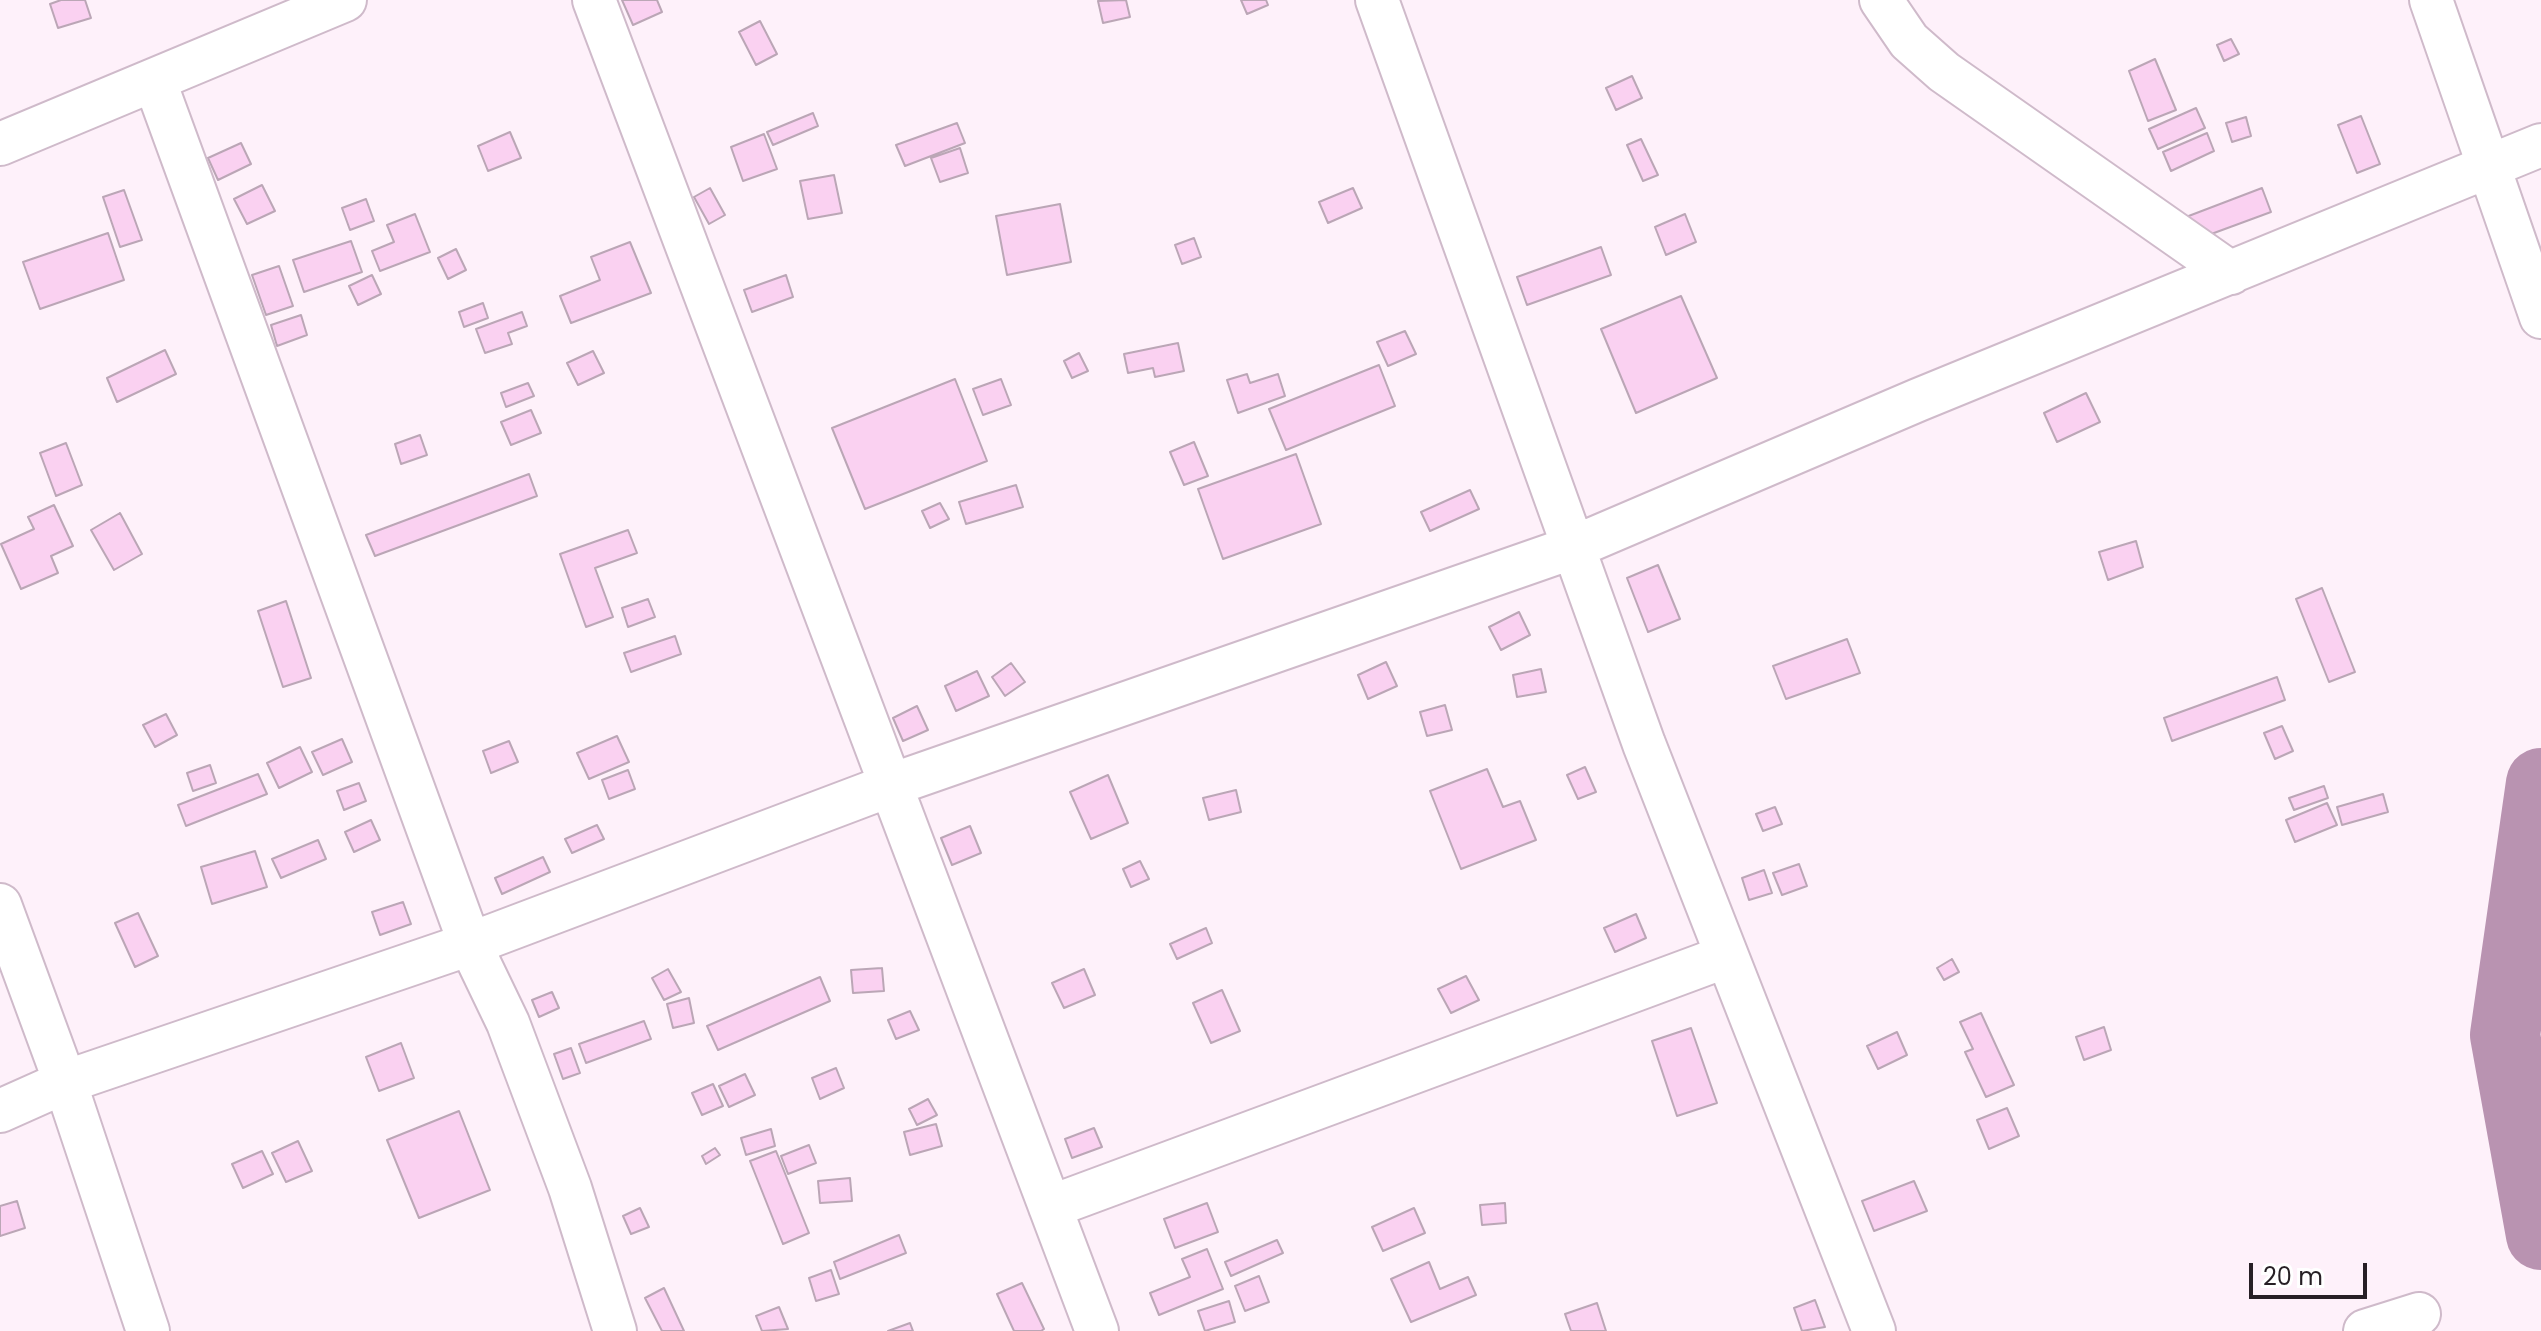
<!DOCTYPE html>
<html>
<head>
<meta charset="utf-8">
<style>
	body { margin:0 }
	#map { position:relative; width:2541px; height:1331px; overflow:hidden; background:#fef1fa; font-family:Poppins,sans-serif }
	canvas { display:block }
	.scale { position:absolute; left:2249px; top:1263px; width:118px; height:36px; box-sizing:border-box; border:4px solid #271f25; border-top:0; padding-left:10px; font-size:24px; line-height:28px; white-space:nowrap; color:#271f25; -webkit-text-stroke:6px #fff; paint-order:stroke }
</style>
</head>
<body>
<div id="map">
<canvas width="2541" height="1331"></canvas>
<div class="scale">20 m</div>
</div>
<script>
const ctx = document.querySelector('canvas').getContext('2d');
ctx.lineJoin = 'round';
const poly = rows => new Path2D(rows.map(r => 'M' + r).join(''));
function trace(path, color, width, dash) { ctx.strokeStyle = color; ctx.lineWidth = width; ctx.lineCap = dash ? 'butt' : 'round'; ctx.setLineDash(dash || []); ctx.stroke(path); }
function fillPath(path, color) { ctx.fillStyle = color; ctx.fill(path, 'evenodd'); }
trace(poly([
	[2541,783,2505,1035,2541,1235]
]), '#b993b1', 70);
const building = poly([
	[61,0,85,0,91,18,58,28,50,4,61,0],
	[622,0,657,0,662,12,633,25,622,0],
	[1126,0,1130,17,1103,23,1098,1,1126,0],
	[1241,0,1266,0,1268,5,1247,14,1241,0],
	[760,21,777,54,756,65,739,32,760,21],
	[2231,39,2239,54,2224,61,2217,45,2231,39],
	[2155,59,2176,110,2148,121,2129,71,2155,59],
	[1632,76,1642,98,1616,110,1606,88,1632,76],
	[2196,108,2205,128,2158,149,2149,129,2196,108],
	[813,113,818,126,773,145,767,132,813,113],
	[2361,116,2380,164,2357,173,2338,125,2361,116],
	[2246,117,2251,136,2232,142,2226,123,2246,117],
	[957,123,965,143,905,166,896,145,957,123],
	[510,132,521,158,488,171,478,146,510,132],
	[2207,133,2214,151,2171,171,2163,152,2207,133],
	[764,134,777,169,743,181,731,147,764,134],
	[1641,139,1658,175,1643,181,1627,145,1641,139],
	[241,143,251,164,218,180,208,158,241,143],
	[960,148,968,173,940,182,931,158,960,148],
	[834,175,842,213,808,219,800,181,834,175],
	[262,185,275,211,247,224,234,199,262,185],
	[710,188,725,215,709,224,694,197,710,188],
	[1353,188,1362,208,1328,223,1319,202,1353,188],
	[2262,188,2271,212,2195,240,2186,217,2262,188],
	[124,190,142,240,120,247,103,197,124,190],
	[366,199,374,221,350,230,342,208,366,199],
	[1060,204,1071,262,1007,275,996,216,1060,204],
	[415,214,430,252,380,271,372,251,394,242,387,225,415,214],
	[1685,214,1696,242,1666,255,1655,227,1685,214],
	[108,233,124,280,40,309,23,262,108,233],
	[1194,238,1201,257,1182,264,1175,245,1194,238],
	[351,241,362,272,304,292,293,260,351,241],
	[630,242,651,293,571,323,560,296,600,280,591,257,630,242],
	[1601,247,1611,275,1527,305,1517,277,1601,247],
	[456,249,466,270,448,279,438,258,456,249],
	[279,266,293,306,266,315,252,275,279,266],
	[372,275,381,294,358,305,349,286,372,275],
	[786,275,793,297,752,312,744,290,786,275],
	[1681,296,1717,378,1636,413,1601,329,1681,296],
	[483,303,488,318,464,327,459,312,483,303],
	[522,312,527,326,508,333,512,344,485,353,476,329,522,312],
	[301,315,307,335,277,346,271,325,301,315],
	[1405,331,1416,354,1388,366,1377,342,1405,331],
	[1178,343,1184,371,1155,377,1153,368,1128,373,1124,354,1178,343],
	[165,350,176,374,117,402,107,378,165,350],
	[593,351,604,373,578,385,567,363,593,351],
	[1079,353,1088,371,1072,378,1064,361,1079,353],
	[1379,365,1395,406,1286,450,1269,409,1379,365],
	[1247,374,1250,383,1278,374,1285,396,1238,413,1227,380,1247,374],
	[955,379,987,461,865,509,832,428,955,379],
	[1001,379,1011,405,983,415,973,389,1001,379],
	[528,383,534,396,506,407,501,393,528,383],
	[2086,393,2100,422,2057,442,2044,413,2086,393],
	[531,410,541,433,511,445,501,422,531,410],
	[420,435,427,455,401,464,395,444,420,435],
	[1194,442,1208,476,1184,485,1170,452,1194,442],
	[66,443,82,485,56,496,40,453,66,443],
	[1296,454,1321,524,1223,559,1198,489,1296,454],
	[529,474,537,496,375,556,366,535,529,474],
	[1016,485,1023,507,966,524,959,502,1016,485],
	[1470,490,1479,509,1430,531,1421,512,1470,490],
	[940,503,949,519,930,528,922,511,940,503],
	[54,505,73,546,51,556,58,573,21,589,1,544,34,529,28,517,54,505],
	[120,513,142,554,114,570,91,530,120,513],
	[628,530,637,553,595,568,613,617,586,627,560,554,628,530],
	[2136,541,2143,567,2108,580,2099,552,2136,541],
	[1658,565,1680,619,1648,632,1627,578,1658,565],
	[2322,588,2355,672,2329,682,2296,599,2322,588],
	[648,599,655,617,628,627,622,608,648,599],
	[286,601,311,678,283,687,258,611,286,601],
	[1519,612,1530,635,1501,650,1489,627,1519,612],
	[675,636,681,654,631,672,624,653,675,636],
	[1847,639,1860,673,1786,699,1773,666,1847,639],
	[1386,662,1397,686,1368,699,1358,675,1386,662],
	[1011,663,1025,682,1005,696,992,677,1011,663],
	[1541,669,1546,692,1517,697,1513,675,1541,669],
	[977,671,989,696,956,711,945,686,977,671],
	[2277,677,2285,700,2172,741,2164,718,2277,677],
	[1445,705,1452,730,1427,736,1420,712,1445,705],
	[917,706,928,730,903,741,893,718,917,706],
	[166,714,177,735,155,747,143,725,166,714],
	[2282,726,2293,751,2275,759,2264,733,2282,726],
	[617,736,629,762,589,779,577,753,617,736],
	[342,739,352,762,323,775,312,752,342,739],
	[509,741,518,762,491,773,483,751,509,741],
	[300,747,312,772,279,788,267,763,300,747],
	[210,765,216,783,193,791,187,773,210,765],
	[1585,767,1596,792,1578,799,1567,775,1585,767],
	[1487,769,1503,807,1520,801,1536,840,1461,869,1430,791,1487,769],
	[628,770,635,789,609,799,602,780,628,770],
	[258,774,267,794,186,826,178,805,258,774],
	[1108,775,1128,823,1091,839,1070,792,1108,775],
	[359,783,366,801,344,810,337,791,359,783],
	[2324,786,2328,798,2294,810,2289,798,2324,786],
	[1236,790,1241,812,1209,820,1203,798,1236,790],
	[2383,794,2388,812,2342,825,2337,807,2383,794],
	[2327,803,2337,825,2295,842,2286,820,2327,803],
	[1775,807,1782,824,1763,831,1756,814,1775,807],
	[371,820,380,840,354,852,345,832,371,820],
	[597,825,604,839,572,853,565,839,597,825],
	[970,826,981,853,952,865,941,838,970,826],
	[318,840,326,859,281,878,272,859,318,840],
	[255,851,267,887,212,904,201,867,255,851],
	[543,857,550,872,502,894,495,878,543,857],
	[1140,861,1149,879,1131,887,1123,869,1140,861],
	[1799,864,1807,886,1782,895,1773,873,1799,864],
	[1764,870,1772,893,1749,900,1742,878,1764,870],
	[403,902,411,924,380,935,372,912,403,902],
	[138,913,158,956,135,967,115,923,138,913],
	[1636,914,1646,938,1615,952,1604,928,1636,914],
	[1206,928,1212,943,1177,959,1170,944,1206,928],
	[1952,959,1959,972,1944,980,1937,968,1952,959],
	[882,968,884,991,853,993,851,970,882,968],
	[668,969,681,992,664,1000,652,978,668,969],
	[1084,969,1095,995,1064,1008,1052,983,1084,969],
	[1466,976,1479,1000,1451,1013,1438,989,1466,976],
	[820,977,830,1001,718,1050,707,1026,820,977],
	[1222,990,1240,1031,1211,1043,1193,1003,1222,990],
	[552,992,559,1008,539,1017,532,1000,552,992],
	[689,998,694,1023,673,1028,667,1004,689,998],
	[910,1011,919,1030,896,1039,888,1020,910,1011],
	[1981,1013,2014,1085,1986,1097,1965,1052,1973,1049,1960,1022,1981,1013],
	[644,1021,651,1039,586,1063,579,1044,644,1021],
	[2104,1027,2111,1050,2084,1060,2076,1037,2104,1027],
	[1691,1028,1717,1103,1677,1116,1652,1041,1691,1028],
	[1897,1032,1907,1055,1878,1069,1867,1046,1897,1032],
	[401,1043,414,1078,379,1091,366,1057,401,1043],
	[571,1048,580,1073,563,1079,554,1054,571,1048],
	[836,1068,844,1088,820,1099,812,1078,836,1068],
	[745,1074,755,1095,729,1107,719,1086,745,1074],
	[713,1084,723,1106,702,1115,692,1093,713,1084],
	[928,1099,937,1115,917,1125,909,1109,928,1099],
	[2007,1108,2019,1136,1989,1149,1977,1120,2007,1108],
	[459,1111,490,1190,419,1218,387,1140,459,1111],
	[936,1124,942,1146,910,1155,904,1132,936,1124],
	[1094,1128,1102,1147,1072,1158,1065,1139,1094,1128],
	[771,1129,775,1146,746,1155,741,1138,771,1129],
	[298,1141,312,1171,286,1182,272,1153,298,1141],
	[809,1145,816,1163,788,1174,781,1156,809,1145],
	[715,1148,720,1155,706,1164,702,1156,715,1148],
	[262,1151,273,1174,243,1188,232,1164,262,1151],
	[776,1151,809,1233,783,1244,750,1161,776,1151],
	[850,1178,852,1201,820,1203,818,1181,850,1178],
	[1914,1181,1927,1211,1874,1231,1862,1201,1914,1181],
	[17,1201,25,1228,0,1236,0,1206,17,1201],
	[1207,1203,1218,1232,1175,1248,1164,1219,1207,1203],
	[1505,1203,1506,1223,1482,1225,1480,1205,1505,1203],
	[640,1208,649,1227,631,1234,623,1216,640,1208],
	[1414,1208,1425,1233,1383,1251,1372,1227,1414,1208],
	[899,1235,906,1253,840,1279,834,1262,899,1235],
	[1277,1240,1283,1253,1231,1276,1225,1262,1277,1240],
	[1207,1249,1223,1289,1159,1315,1150,1293,1190,1277,1182,1259,1207,1249],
	[1429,1262,1440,1289,1468,1277,1476,1295,1411,1322,1391,1279,1429,1262],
	[831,1270,839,1294,816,1301,809,1278,831,1270],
	[1259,1276,1269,1302,1245,1311,1235,1286,1259,1276],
	[1022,1283,1044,1329,1041,1331,1014,1331,997,1294,1022,1283],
	[664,1288,684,1331,662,1331,645,1298,664,1288],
	[1815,1300,1825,1327,1802,1331,1794,1308,1815,1300],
	[1229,1301,1235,1322,1205,1331,1198,1311,1229,1301],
	[1597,1303,1606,1331,1571,1331,1565,1314,1597,1303],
	[779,1307,788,1329,762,1331,756,1316,779,1307],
	[910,1323,913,1331,888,1331,910,1323]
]);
fillPath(building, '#fad1f1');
trace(building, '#bba6b6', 2);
const minor = poly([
	[594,0,1097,1331],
	[1377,0,1644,744,1874,1331],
	[1881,0,1909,41,1944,72,2231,273],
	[2431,0,2541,317],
	[155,82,470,944,508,1023,570,1188,615,1331],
	[0,144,345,0],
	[0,905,65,1082,470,944,891,785,1574,547,1918,400,2541,145],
	[0,1111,65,1082,148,1331],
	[1050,1207,1727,956],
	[2365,1331,2419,1314]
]);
trace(minor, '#cfbaca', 46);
trace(minor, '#fff', 42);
</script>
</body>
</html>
